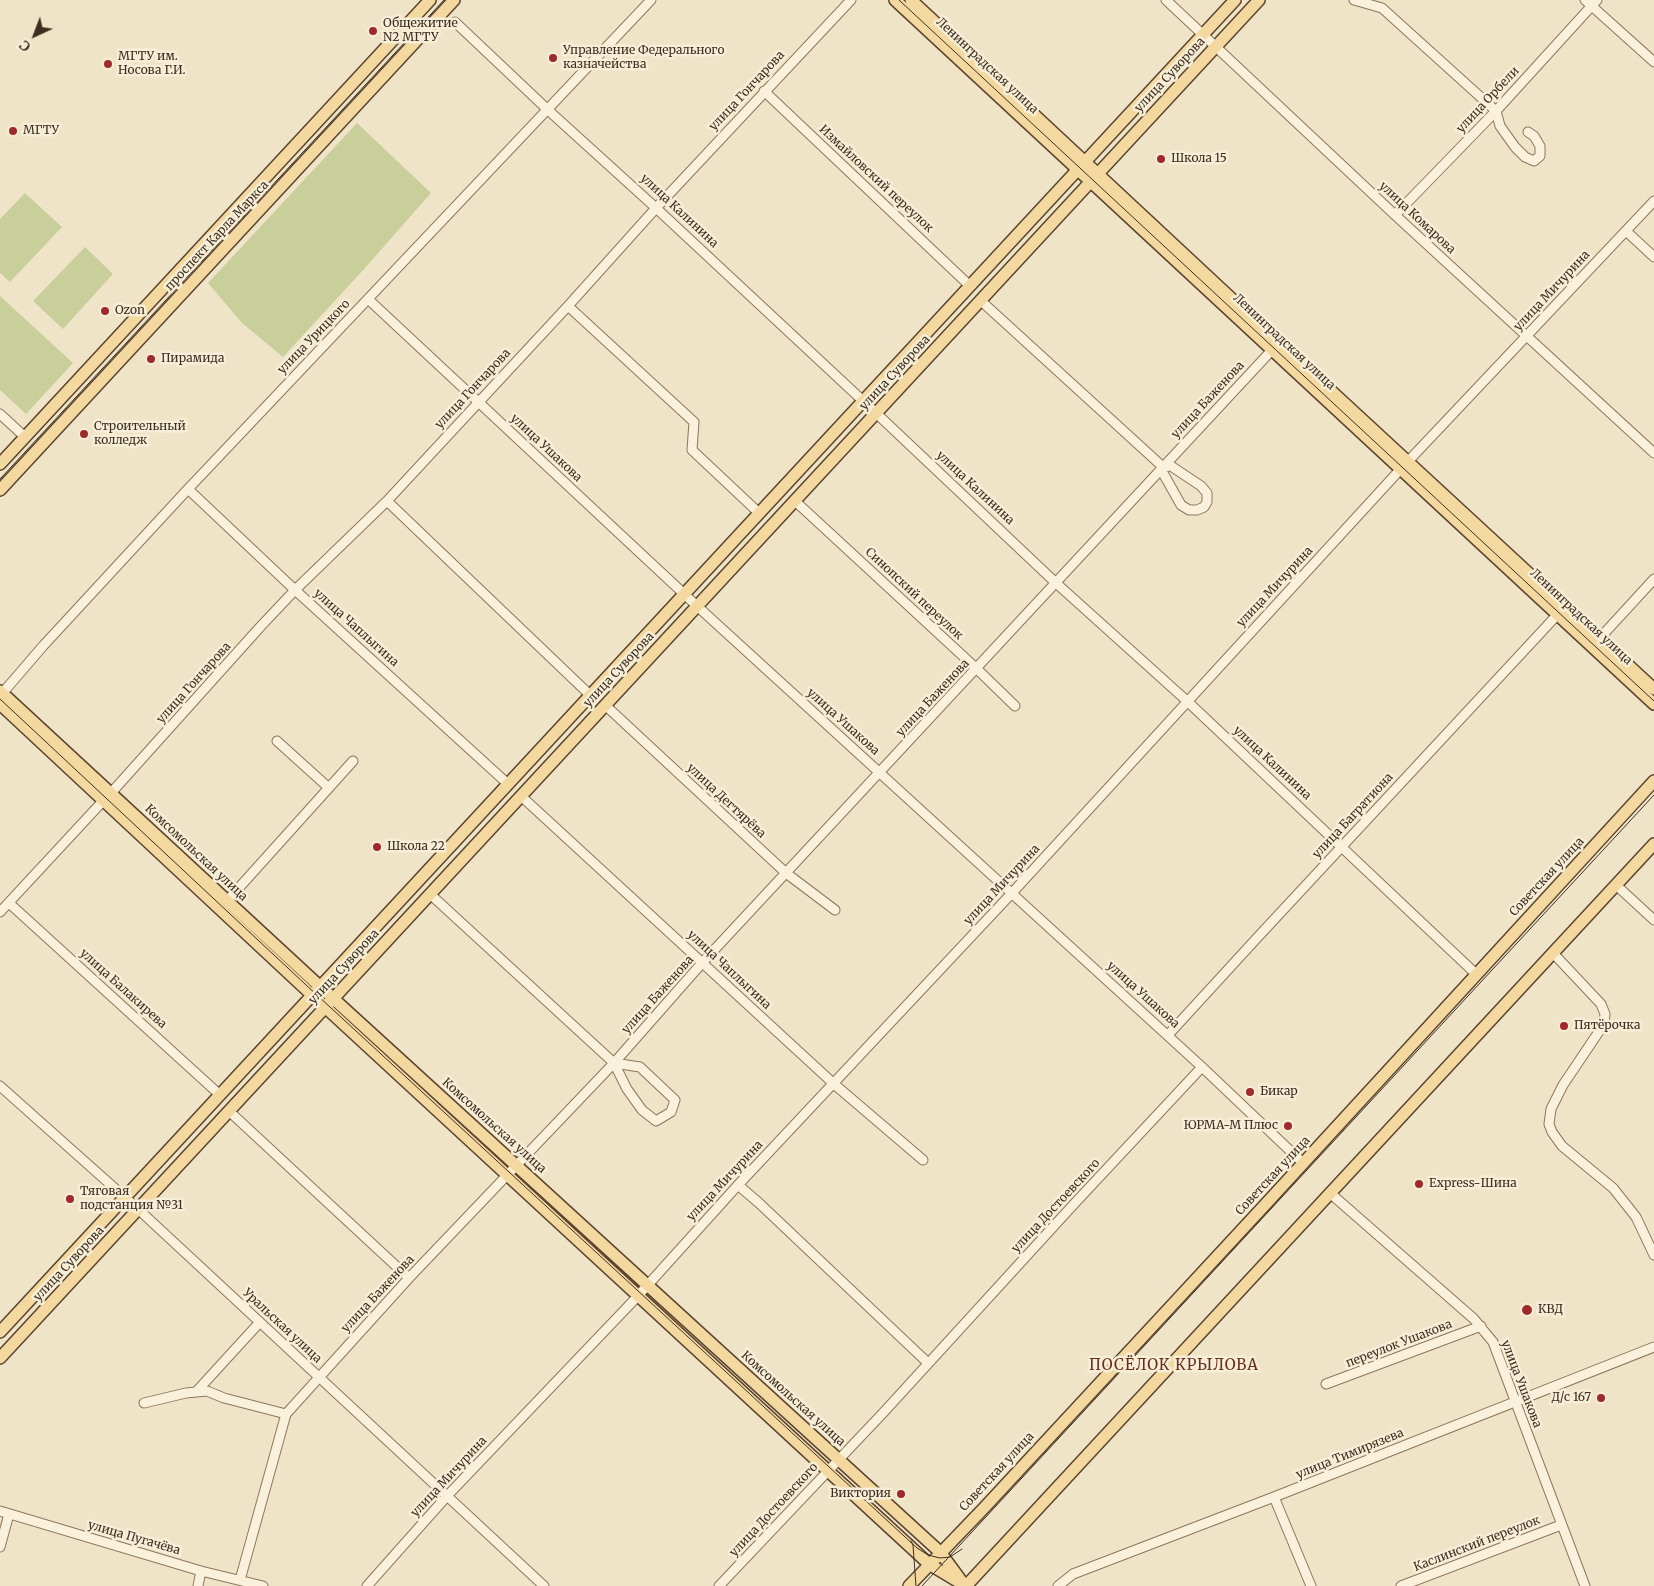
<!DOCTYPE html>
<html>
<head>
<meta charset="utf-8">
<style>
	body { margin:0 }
	#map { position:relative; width:1654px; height:1586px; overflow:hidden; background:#f0e4c8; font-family:Merriweather,serif }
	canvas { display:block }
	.north { position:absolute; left:10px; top:10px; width:50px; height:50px; -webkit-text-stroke:4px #f7eed8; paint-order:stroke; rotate:223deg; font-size:14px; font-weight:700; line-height:20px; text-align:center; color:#3d2e20 }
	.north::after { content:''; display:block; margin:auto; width:18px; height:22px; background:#3d2e20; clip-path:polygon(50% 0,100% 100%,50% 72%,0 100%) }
</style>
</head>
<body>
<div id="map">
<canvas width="1654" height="1586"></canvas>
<div class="north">С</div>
</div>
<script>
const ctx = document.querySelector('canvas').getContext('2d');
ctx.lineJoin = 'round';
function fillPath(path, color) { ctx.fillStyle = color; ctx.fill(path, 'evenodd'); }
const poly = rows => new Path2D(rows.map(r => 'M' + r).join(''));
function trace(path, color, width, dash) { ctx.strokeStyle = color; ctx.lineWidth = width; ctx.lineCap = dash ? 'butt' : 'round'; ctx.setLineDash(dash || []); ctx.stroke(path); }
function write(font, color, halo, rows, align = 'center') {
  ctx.font = font + ' Merriweather,serif'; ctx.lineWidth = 5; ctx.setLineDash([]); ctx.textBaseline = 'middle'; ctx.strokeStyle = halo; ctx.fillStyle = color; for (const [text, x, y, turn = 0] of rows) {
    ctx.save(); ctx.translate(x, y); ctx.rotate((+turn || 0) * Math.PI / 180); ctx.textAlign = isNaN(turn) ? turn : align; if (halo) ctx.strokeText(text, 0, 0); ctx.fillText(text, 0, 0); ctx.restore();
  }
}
fillPath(poly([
	[357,123,431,193,365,268,283,357,242,323,208,283],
	[25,193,62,227,10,282,0,273,0,219],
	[85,247,113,274,63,329,33,301],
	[0,296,73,363,26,414,0,390]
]), '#c9cf9b');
const minor = poly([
	[1166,0,1395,215,1654,453],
	[1354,0,1382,8,1496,111,1500,126,1515,147,1525,157,1534,161,1540,156,1540,146,1534,136,1528,132],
	[1585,0,1654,62],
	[455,22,548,110,656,208,876,413,1056,583,1187,701,1476,974],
	[764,91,969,285],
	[1395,215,1496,111,1597,0],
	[1626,231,1654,257],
	[368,299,697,606,1202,1067,1303,1163],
	[980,300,1163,467,1163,473,1181,505,1189,510,1197,510,1204,507,1207,502,1207,493,1201,486,1171,466,1163,467],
	[568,306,694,422,692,450,759,513],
	[0,414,25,437],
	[188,489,295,590,508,784],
	[387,501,590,695],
	[795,501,977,669,1015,706],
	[1599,639,1654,579],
	[0,696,43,646,188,489,651,0],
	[605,705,786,873,835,910],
	[277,741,329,788],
	[111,793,261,626,295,590,387,501,568,306,656,208,851,0],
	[521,796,834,1084,923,1160],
	[1616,885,1654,920],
	[430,894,614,1063,627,1089,642,1110,656,1121,671,1112,675,1100,640,1067,614,1063],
	[227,901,353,761],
	[9,903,220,1095],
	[0,912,103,801],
	[1553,953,1601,1004,1605,1014,1604,1024,1563,1085,1551,1109,1549,1124,1552,1132,1562,1146,1613,1188,1636,1217,1654,1255],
	[1168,1035,1256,939,1558,614],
	[0,1086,138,1209,544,1586],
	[230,1112,409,1278],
	[738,1185,759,1203,928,1363],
	[1330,1193,1474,1319,1493,1342,1585,1586],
	[1326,1384,1481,1326],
	[196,1392,260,1322],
	[144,1403,186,1393,207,1391,224,1398,286,1414],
	[1274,1497,1311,1586],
	[0,1511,201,1571,263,1586],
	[0,1547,9,1514],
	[240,1580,286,1414,409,1278,614,1063,702,963,1272,350],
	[198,1586,201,1571],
	[367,1586,447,1496,636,1298,738,1185,1012,893,1397,473,1654,201],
	[719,1586,883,1413,1074,1204,1202,1067],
	[1058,1586,1073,1574,1274,1497,1654,1347],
	[1401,1586,1561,1525]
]);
const major = poly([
	[895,0,1654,704],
	[911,0,1276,340,1654,689],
	[0,464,430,0],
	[0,490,454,0],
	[0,691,314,981,940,1552,965,1586],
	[0,704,312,995,929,1564,959,1582],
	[0,1332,1235,0],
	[0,1358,1259,0],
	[909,1586,984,1508,1263,1207,1654,781],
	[966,1586,1654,844]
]);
trace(minor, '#8d765c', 11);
trace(major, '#5b4430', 14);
trace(minor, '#faf1dc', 9);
trace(major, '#f3d9a0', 11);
trace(poly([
	[899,0,1654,701],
	[0,479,444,0],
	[0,699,305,984,917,1548,928,1555,940,1558,950,1557,962,1549],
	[911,1541,913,1545,916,1586],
	[922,1586,1654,795]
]), '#3d2e20', 1);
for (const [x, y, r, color] of [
	[373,31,5,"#9e2a2b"],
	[553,58,5,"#9e2a2b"],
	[108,64,5,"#9e2a2b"],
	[13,131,5,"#9e2a2b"],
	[1161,159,5,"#9e2a2b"],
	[105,311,5,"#9e2a2b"],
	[151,359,5,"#9e2a2b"],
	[84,434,5,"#9e2a2b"],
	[377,847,5,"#9e2a2b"],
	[1564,1026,5,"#9e2a2b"],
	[1250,1092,5,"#9e2a2b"],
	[1288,1126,5,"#9e2a2b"],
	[1419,1184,5,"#9e2a2b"],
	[70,1199,5,"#9e2a2b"],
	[1527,1310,6,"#9e2a2b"],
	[1601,1398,5,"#9e2a2b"],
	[901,1494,5,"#9e2a2b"]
]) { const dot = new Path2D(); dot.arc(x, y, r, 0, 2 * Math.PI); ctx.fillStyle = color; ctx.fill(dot); trace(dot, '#f7eed8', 2); }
write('12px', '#3d2e20', '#f7eed8', [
	["Общежитие",383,24],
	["N2 МГТУ",383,38],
	["Управление Федерального",563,51],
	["казначейства",563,65],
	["МГТУ им.",118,57],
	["Носова Г.И.",118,71],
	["МГТУ",23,131],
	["Школа 15",1171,159],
	["Ozon",115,311],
	["Пирамида",161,359],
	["Строительный",94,427],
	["колледж",94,441],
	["Школа 22",387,847],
	["Пятёрочка",1574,1026],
	["Бикар",1260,1092],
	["ЮРМА-М Плюс",1278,1126,"right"],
	["Express-Шина",1429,1184],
	["Тяговая",80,1192],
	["подстанция №31",80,1206],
	["КВД",1538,1310],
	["Д/с 167",1591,1398,"right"],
	["Виктория",891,1494,"right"]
], 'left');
write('12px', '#3d2e20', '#f7eed8', [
	["Ленинградская улица",987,66,43],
	["улица Суворова",1170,75,-47],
	["улица Гончарова",747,91,-47],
	["улица Орбели",1488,100,-47],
	["Измайловский переулок",876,179,43],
	["улица Калинина",679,211,43],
	["улица Комарова",1417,218,43],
	["проспект Карла Маркса",217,236,-47],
	["улица Мичурина",1552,291,-47],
	["улица Урицкого",314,337,-46],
	["Ленинградская улица",1284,342,43],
	["улица Суворова",895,373,-47],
	["улица Гончарова",473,389,-47],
	["улица Баженова",1208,400,-47],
	["улица Ушакова",546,448,43],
	["улица Калинина",975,488,43],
	["улица Мичурина",1275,587,-47],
	["Синопский переулок",914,594,43],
	["Ленинградская улица",1581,617,43],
	["улица Чаплыгина",356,628,42],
	["улица Суворова",619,670,-47],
	["улица Гончарова",194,683,-48],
	["улица Баженова",933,698,-47],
	["улица Ушакова",843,722,42],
	["улица Калинина",1272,763,43],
	["улица Дегтярёва",726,801,43],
	["улица Багратиона",1353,816,-47],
	["Комсомольская улица",196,853,43],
	["Советская улица",1547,877,-47],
	["улица Мичурина",1002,885,-47],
	["улица Суворова",344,967,-47],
	["улица Чаплыгина",729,970,43],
	["улица Балакирева",123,989,42],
	["улица Баженова",658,995,-48],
	["улица Ушакова",1143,995,42],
	["Комсомольская улица",494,1126,42],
	["Советская улица",1273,1176,-47],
	["улица Мичурина",725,1181,-47],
	["улица Достоевского",1056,1206,-47],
	["улица Суворова",69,1264,-47],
	["улица Баженова",378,1294,-47],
	["Уральская улица",282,1326,43],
	["переулок Ушакова",1399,1344,-21],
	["улица Ушакова",1521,1384,69],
	["Комсомольская улица",793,1399,42],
	["улица Тимирязева",1350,1454,-22],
	["Советская улица",997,1472,-47],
	["улица Мичурина",449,1477,-47],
	["улица Достоевского",774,1510,-47],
	["улица Пугачёва",134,1538,16],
	["Каслинский переулок",1477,1544,-21]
]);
ctx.letterSpacing = '1px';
write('15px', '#6b2e1e', '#f7eed8', [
	["ПОСЁЛОК КРЫЛОВА",1174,1366]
]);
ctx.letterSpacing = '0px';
</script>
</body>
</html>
